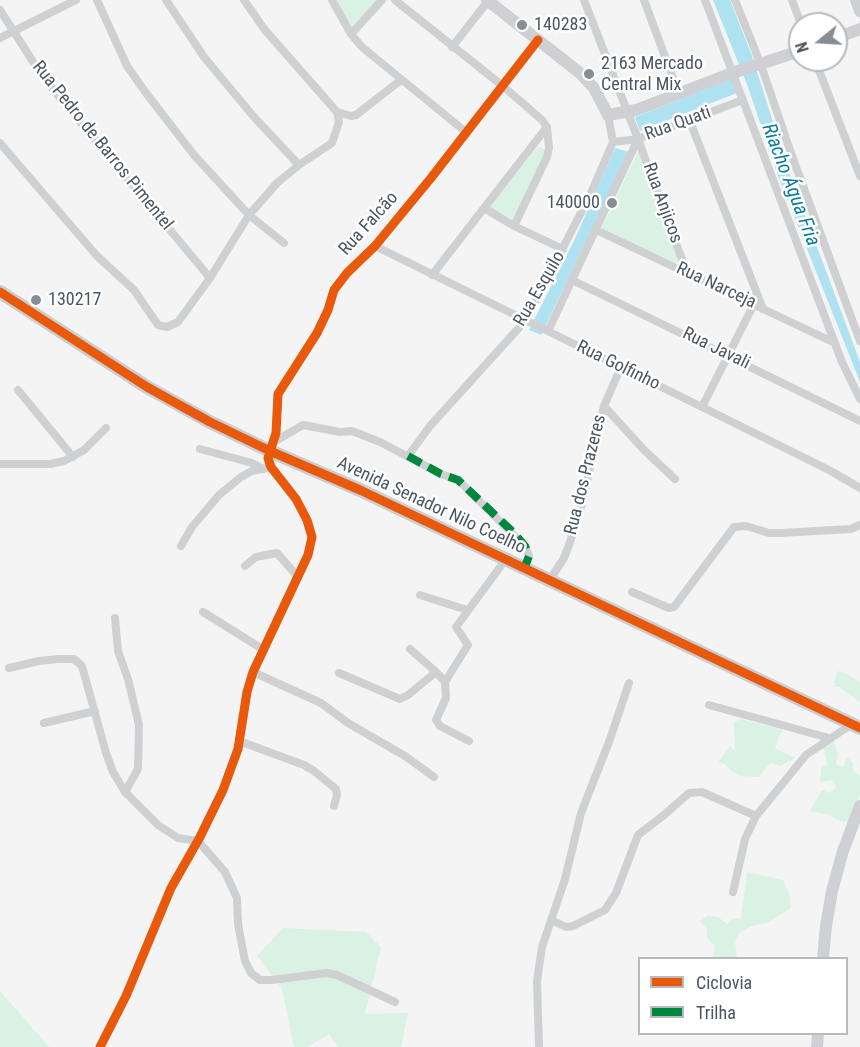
<!DOCTYPE html>
<html>
<head>
<meta charset="utf-8">
<style>
	body { margin:0 }
	#map { position:relative; width:860px; height:1047px; overflow:hidden; background:#f4f4f4; font-family:"Roboto Condensed",sans-serif }
	canvas { display:block }
	.legend { position:absolute; left:638px; top:957px; width:210px; height:78px; box-sizing:border-box; background:#fff; border:2px solid #b7bbc0; margin:0; padding:8px 10px; list-style:none; font-size:18px; color:#4a5661 }
	.legend li { display:flex; align-items:center; gap:12px; height:30px }
	.legend b { width:30px; border:2px solid #b7bbc0 }
	.north { position:absolute; left:788px; top:12px; width:60px; height:60px; box-sizing:border-box; background:#fff; border:2px solid #b7bbc0; border-radius:50%; rotate:252deg; font-size:16px; font-weight:700; line-height:24px; text-align:center; color:#4a5661 }
	.north::after { content:''; display:block; margin:auto; width:21px; height:27px; background:#868d94; clip-path:polygon(50% 0,100% 100%,50% 72%,0 100%) }
</style>
</head>
<body>
<div id="map">
<canvas width="860" height="1047"></canvas>
<ul class="legend">
<li><b style="height:8px;background:#e8590c"></b>Ciclovia</li>
<li><b style="height:8px;background:#00873e"></b>Trilha</li>
</ul>
<div class="north">N</div>
</div>
<script>
const ctx = document.querySelector('canvas').getContext('2d');
ctx.lineJoin = 'round';
function fillPath(path, color) { ctx.fillStyle = color; ctx.fill(path, 'evenodd'); }
const poly = rows => new Path2D(rows.map(r => 'M' + r).join(''));
function trace(path, color, width, dash) { ctx.strokeStyle = color; ctx.lineWidth = width; ctx.lineCap = dash ? 'butt' : 'round'; ctx.setLineDash(dash || []); ctx.stroke(path); }
function write(font, color, halo, rows, align = 'center') {
  ctx.font = font + ' "Roboto Condensed",sans-serif'; ctx.lineWidth = 5; ctx.setLineDash([]); ctx.textBaseline = 'middle'; ctx.strokeStyle = halo; ctx.fillStyle = color; for (const [text, x, y, turn = 0] of rows) {
    ctx.save(); ctx.translate(x, y); ctx.rotate((+turn || 0) * Math.PI / 180); ctx.textAlign = isNaN(turn) ? turn : align; if (halo) ctx.strokeText(text, 0, 0); ctx.fillText(text, 0, 0); ctx.restore();
  }
}
fillPath(poly([
	[337,0,377,0,351,27],
	[539,146,545,150,542,164,513,219,488,208],
	[639,149,683,266,601,230],
	[838,671,847,674,860,682,860,702,839,687,835,687,834,681],
	[741,719,783,730,779,736,775,748,795,758,780,766,770,763,759,777,741,776,731,771,725,764,718,762,730,746,735,751,734,722],
	[834,741,838,754,836,764,843,767,847,757,853,763,853,770,860,776,860,793,848,822,839,821,829,815,810,811,822,790,830,793,836,787,833,780,820,782,821,768,827,764,823,746],
	[747,872,783,880,790,896,791,908,767,923,752,926,739,933,735,942,737,958,713,958,715,946,707,938,707,929,700,921,707,916,718,917,727,924,734,918,741,919],
	[283,928,366,932,381,947,365,1014,408,1013,401,1047,338,1047,329,1034,307,1047,294,1047,282,989,257,956],
	[0,991,49,1047,0,1047]
]), '#d9f2e3');
fillPath(poly([
	[713,0,730,0,752,56,789,172,860,362,860,382,778,176,748,87],
	[732,79,737,93,640,131,635,117],
	[615,148,629,152,541,335,529,330,574,241]
]), '#aee2f0');
trace(poly([
	[97,0,127,66,146,93,194,155,249,215,284,243],
	[166,0,204,57,254,117,299,165],
	[332,0,351,34,362,47,467,133],
	[395,0,504,87,542,120,547,127,549,148,547,157,514,226],
	[584,0,638,139,687,273],
	[644,0,679,94],
	[705,0,842,362,860,399],
	[735,0,761,65,792,156,860,341],
	[792,0,801,24],
	[0,10,37,68,55,92,210,278],
	[351,34,382,0],
	[0,38,76,0],
	[452,47,488,1],
	[815,60,860,176],
	[337,112,351,116,356,115,401,80],
	[689,119,763,309],
	[613,142,638,139,743,100],
	[0,143,97,256,134,290,158,325,167,327,178,322,210,278,249,215,277,183,299,165,332,143,339,122,337,112,265,30,244,0],
	[484,208,514,226,563,249],
	[596,230,835,343],
	[375,246,702,407,829,470,860,488],
	[432,275,547,127],
	[572,280,860,421],
	[548,331,638,139],
	[18,390,73,457],
	[604,406,644,450,675,479],
	[702,407,754,304],
	[272,443,303,425,340,432,352,431,380,442,441,474,458,480,525,546,529,556,524,569],
	[200,449,252,463,263,469],
	[408,456,430,426,526,320,591,193,613,142,608,115],
	[0,464,50,464,64,461,84,450,106,428],
	[181,546,192,527,219,495,241,477,252,471,271,467],
	[245,566,256,557,277,553,298,577],
	[549,581,564,558,569,545,581,508,604,406,621,367],
	[632,592,669,608,674,607,734,527,746,526,769,533,781,533,851,529,860,525],
	[420,595,467,610],
	[203,612,264,650],
	[115,618,118,651,128,679,139,725,138,769,125,792],
	[410,649,436,672],
	[9,668,39,661,58,659,74,659,82,666,106,753,113,772,125,792,158,825,178,838,198,841,225,872,237,898,238,924,245,961,251,973,260,980,271,980,327,973,337,975,395,1002],
	[253,672,321,703,348,723,405,756,434,777],
	[339,673,400,699,408,695,436,672,445,682],
	[709,705,829,738],
	[44,723,95,711],
	[239,741,304,765,314,771,336,789,337,795,334,806],
	[469,741,440,726,436,720,446,698,445,682,468,645,456,627,506,559],
	[733,892,745,839,756,816,806,755,852,724],
	[551,920,566,927,573,926,605,910,616,893,638,835,664,815,689,793,702,792,756,816],
	[100,1047,126,996,171,888,200,837,223,790,238,749,247,692,253,672,308,555,312,537,307,520,296,499,271,467,268,458,276,433,278,394,317,333,328,310,334,290,347,273,375,246,431,178,538,40],
	[539,1047,537,981,542,947,565,879,581,813,609,742,629,683]
]), '#ced0d2', 8);
trace(poly([
	[487,0,580,73,594,88,608,115,636,110,732,73,800,51],
	[856,0,860,11],
	[836,38,860,29],
	[823,958,826,926,832,891,843,851,860,806],
	[817,1047,818,1034]
]), '#ced0d4', 12);
trace(poly([
	[0,292,147,387,210,422,270,451,360,490,860,728]
]), '#caced1', 14);
trace(poly([
	[408,456,441,474,458,480,513,532,525,546,529,556,524,569]
]), '#00873e', 8, [15, 8]);
trace(poly([
	[0,292,147,387,210,422,270,451,360,490,860,728],
	[100,1047,126,996,171,888,200,837,223,790,238,749,247,692,253,672,308,555,312,537,307,520,296,499,271,467,268,458,276,433,278,394,317,333,328,310,334,290,347,273,375,246,431,178,538,40]
]), '#e8590c', 9);
for (const [x, y, r, color] of [
	[522,25,6,"#868d94"],
	[589,74,6,"#868d94"],
	[612,203,6,"#868d94"],
	[36,300,6,"#868d94"]
]) { const dot = new Path2D(); dot.arc(x, y, r, 0, 2 * Math.PI); ctx.fillStyle = color; ctx.fill(dot); trace(dot, '#fff', 2); }
write('18px', '#4a5661', '#fff', [
	["140283",534,25],
	["2163 Mercado",601,64],
	["Central Mix",601,85],
	["140000",600,203,"right"],
	["130217",48,300]
], 'left');
write('18px', '#4a5661', '#fff', [
	["Rua Quati",678,124,-20],
	["Rua Pedro de Barros Pimentel",102,146,51],
	["Rua Anjicos",662,203,70],
	["Rua Falcão",369,224,-48],
	["Rua Narceja",716,286,25],
	["Rua Esquilo",540,289,-60],
	["Rua Javali",716,349,26],
	["Rua Golfinho",618,366,26],
	["Rua dos Prazeres",586,475,-76],
	["Avenida Senador Nilo Coelho",431,506,25]
]);
write('italic 20px', '#0c7c9b', '#fff', [
	["Riacho Água Fria",790,185,69]
]);
</script>
</body>
</html>
